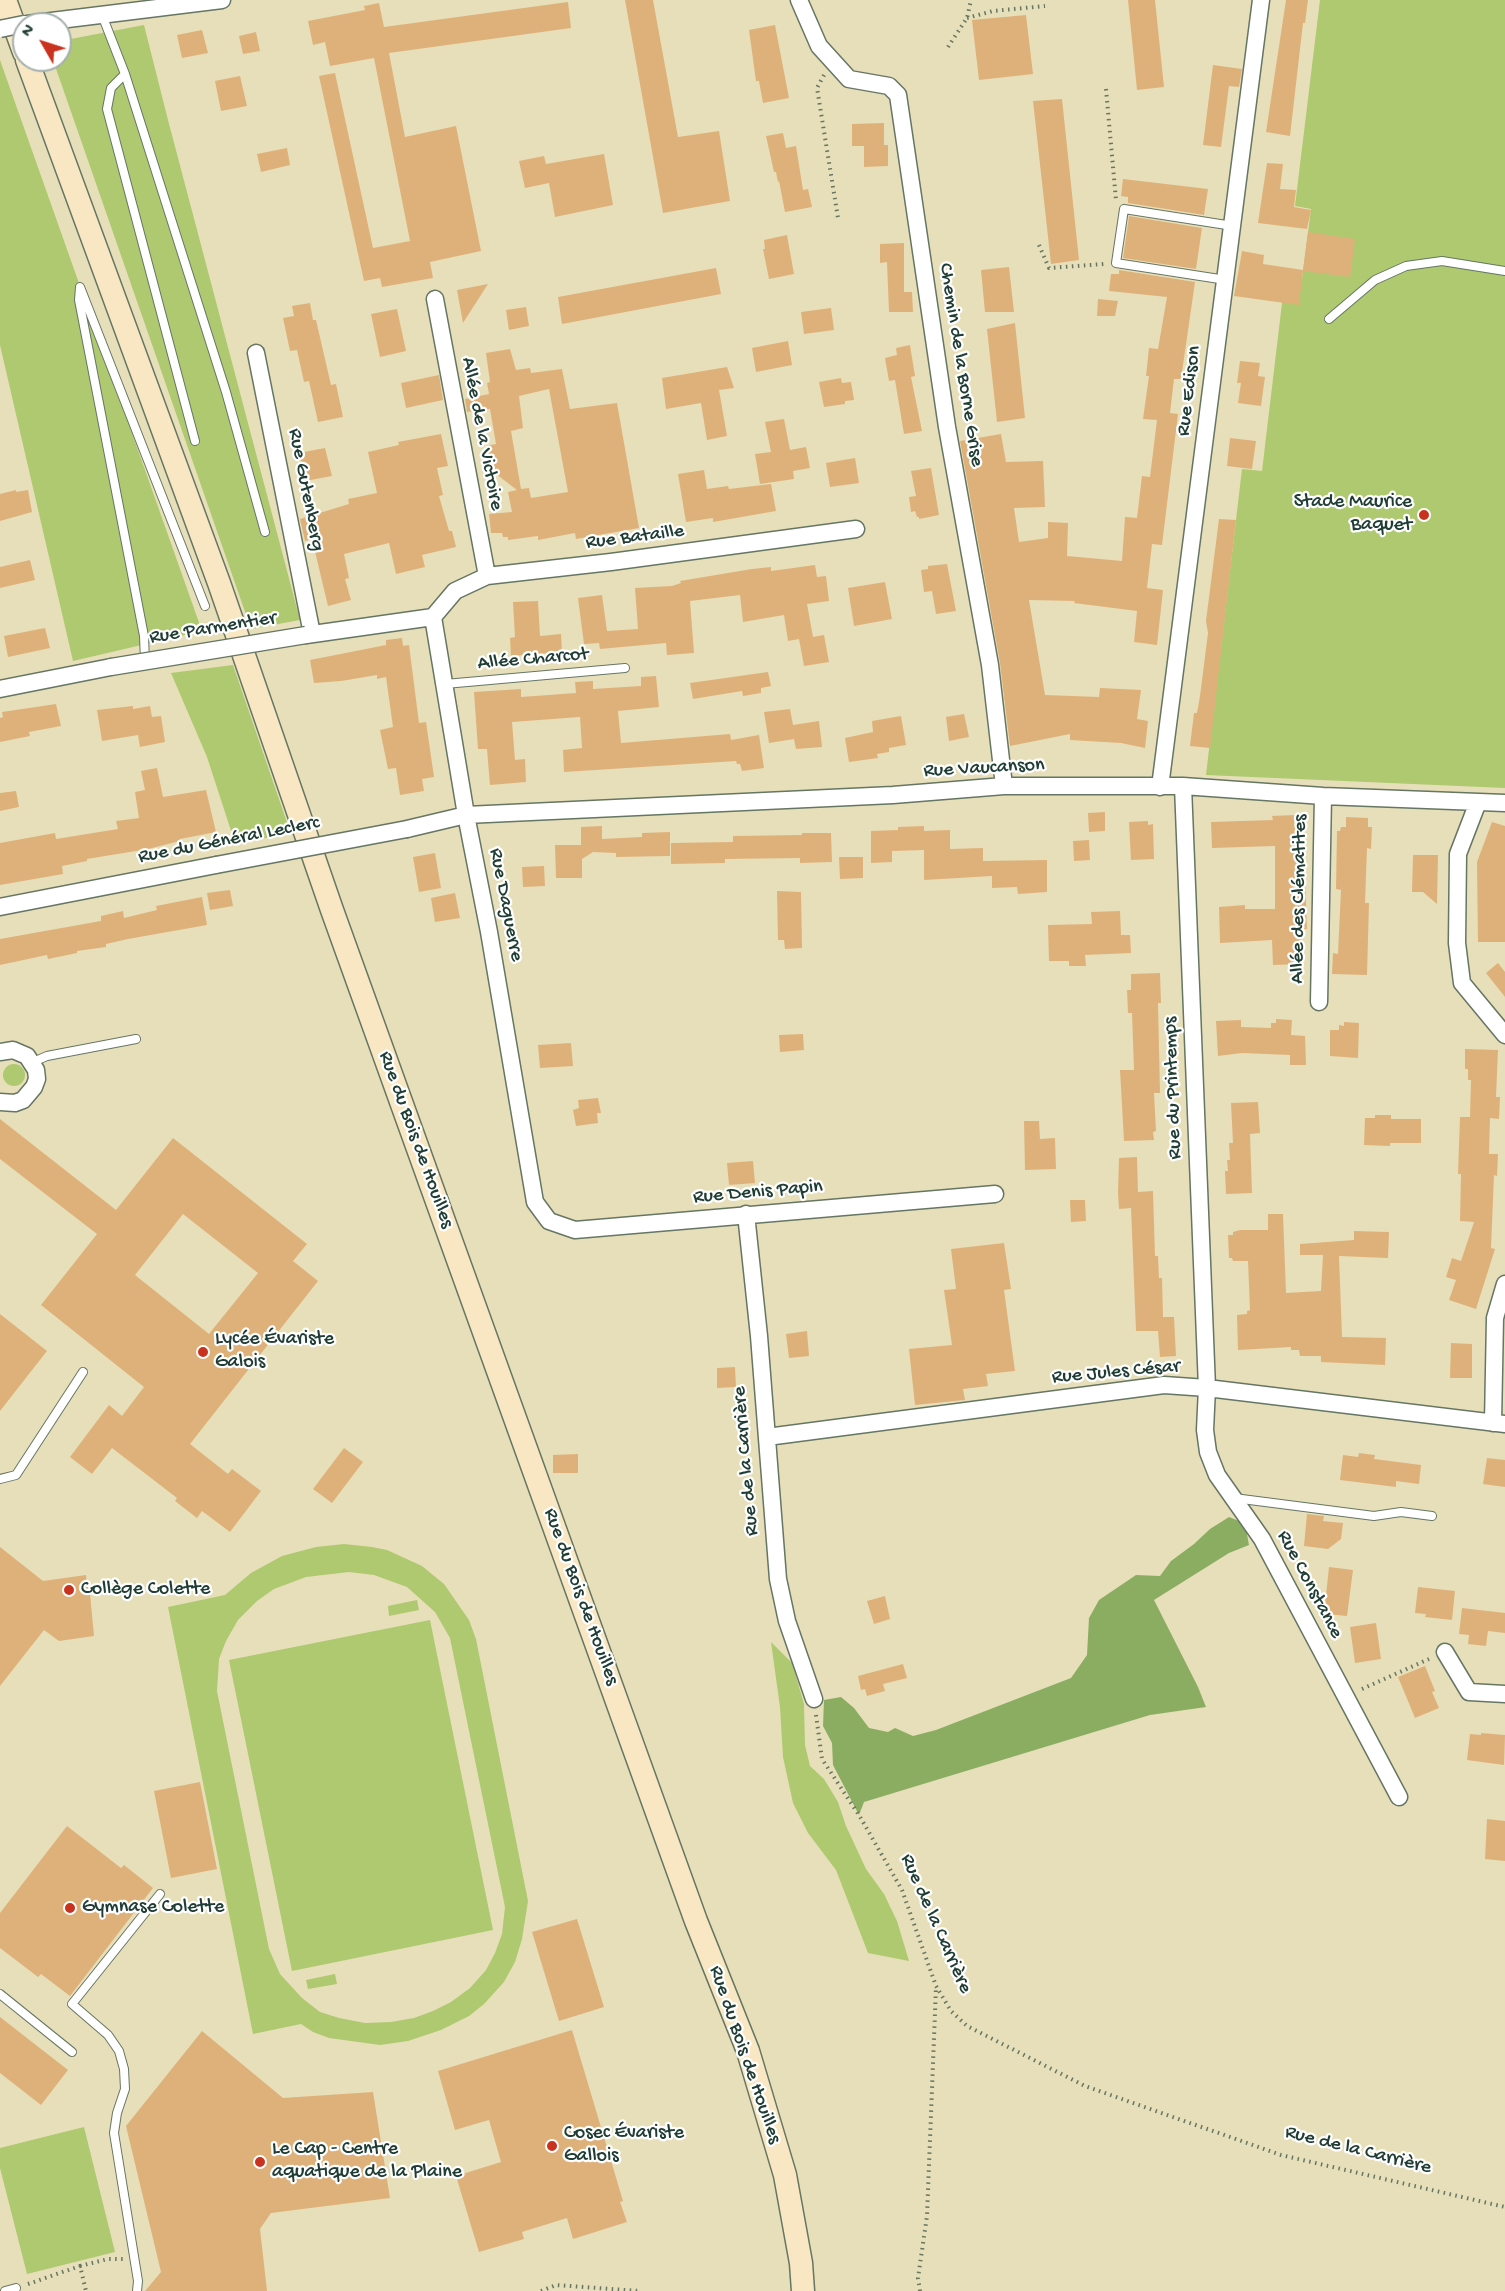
<!DOCTYPE html>
<html>
<head>
<meta charset="utf-8">
<style>
	body { margin:0 }
	#map { position:relative; width:1505px; height:2291px; overflow:hidden; background:#e7dfb9; font-family:"Gochi Hand",sans-serif }
	canvas { display:block }
	.north { position:absolute; left:12px; top:12px; width:60px; height:60px; box-sizing:border-box; background:#fff; border:2px solid #a5b1ae; border-radius:50%; rotate:309deg; font-size:16px; font-weight:700; line-height:24px; text-align:center; color:#1f3d34 }
	.north::after { content:''; display:block; margin:auto; width:21px; height:27px; background:#c8321e; clip-path:polygon(50% 0,100% 100%,50% 72%,0 100%) }
</style>
</head>
<body>
<div id="map">
<canvas width="1505" height="2291"></canvas>
<div class="north">N</div>
</div>
<script>
const ctx = document.querySelector('canvas').getContext('2d');
ctx.lineJoin = 'round';
function fillPath(path, color) { ctx.fillStyle = color; ctx.fill(path, 'evenodd'); }
const poly = rows => new Path2D(rows.map(r => 'M' + r).join(''));
function trace(path, color, width, dash) { ctx.strokeStyle = color; ctx.lineWidth = width; ctx.lineCap = dash ? 'butt' : 'round'; ctx.setLineDash(dash || []); ctx.stroke(path); }
function write(font, color, halo, rows, align = 'center') {
  ctx.font = font + ' "Gochi Hand",sans-serif'; ctx.lineWidth = 4.5; ctx.setLineDash([]); ctx.textBaseline = 'middle'; ctx.strokeStyle = halo; ctx.fillStyle = color; for (const [text, x, y, turn = 0] of rows) {
    ctx.save(); ctx.translate(x, y); ctx.rotate((+turn || 0) * Math.PI / 180); ctx.textAlign = isNaN(turn) ? turn : align; if (halo) ctx.strokeText(text, 0, 0); ctx.fillText(text, 0, 0); ctx.restore();
  }
}
fillPath(poly([
	[1320,0,1505,0,1505,788,1206,775,1242,469,1262,471,1285,278,1302,279,1311,209,1295,206],
	[144,25,168,120,300,620,251,629,53,60,60,60,60,41],
	[0,60,202,631,73,661,0,345],
	[233,665,291,834,235,843,207,757,171,673],
	'3 1075a11 11 0 1 1 22 0a11 11 0 1 1-22 0Z',
	[344,1544,372,1547,387,1550,422,1566,444,1584,469,1620,476,1639,528,1901,522,1939,515,1962,504,1982,484,2004,469,2016,441,2030,408,2041,380,2045,329,2038,313,2032,301,2024,253,2034,168,1607,225,1595,251,1573,282,1556,316,1547],
	[349,1572,374,1575,407,1587,435,1612,450,1638,505,1907,502,1934,495,1953,486,1970,470,1988,451,2002,433,2011,414,2018,391,2022,365,2023,339,2018,320,2012,302,1998,280,1974,269,1949,217,1691,219,1659,226,1641,238,1620,257,1601,274,1589,306,1577],
	[417,1600,419,1610,389,1616,388,1606],
	[430,1620,493,1930,292,1971,229,1660],
	[771,1642,792,1663,804,1704,805,1745,810,1766,824,1779,838,1802,846,1826,866,1869,884,1894,897,1921,909,1961,868,1953,836,1870,808,1833,793,1803,783,1757,780,1707],
	[335,1974,337,1984,308,1989,306,1980],
	[84,2127,115,2252,27,2274,0,2168,0,2148]
]), '#aec96f');
fillPath(poly([
	[1229,1517,1239,1521,1246,1529,1249,1545,1229,1553,1154,1600,1198,1687,1206,1707,1150,1715,864,1802,859,1815,833,1765,832,1743,823,1726,824,1700,841,1697,854,1708,869,1728,888,1732,895,1728,913,1736,936,1730,1071,1678,1087,1655,1089,1618,1099,1600,1136,1575,1160,1576,1171,1561,1194,1544,1210,1529]
]), '#8aad62');
fillPath(poly([
	[625,0,653,0,678,137,719,131,730,201,663,213],
	[1128,0,1155,0,1164,87,1137,90],
	[1286,0,1308,0,1305,23,1303,23,1290,136,1266,132],
	[568,2,571,28,389,53,405,137,456,126,481,251,430,262,433,278,382,287,380,278,364,281,319,76,335,73,373,248,410,241,374,58,330,66,325,42,313,45,308,21,365,10,364,6,379,3,384,27],
	[1026,15,1033,74,979,80,972,20],
	[775,25,789,98,763,103,759,81,756,81,749,30],
	[202,30,208,53,182,58,177,35],
	[256,32,260,51,243,54,239,36],
	[1213,65,1242,69,1239,87,1229,86,1221,147,1203,145],
	[240,76,247,106,221,111,215,81],
	[1062,99,1079,260,1051,264,1033,101],
	[884,123,884,145,888,145,888,166,864,167,864,146,852,146,852,124],
	[783,133,786,148,796,146,803,190,808,189,812,207,785,212,779,181,778,182,776,172,774,172,766,136],
	[287,148,290,165,261,172,257,154],
	[604,154,613,205,555,217,549,183,525,188,519,161,544,156,546,164],
	[1267,163,1283,164,1280,189,1296,190,1294,207,1311,210,1307,229,1258,223],
	[1123,179,1208,189,1204,215,1128,203,1128,197,1121,196],
	[1129,216,1202,228,1196,269,1123,258],
	[1308,232,1355,239,1350,277,1303,271,1299,305,1234,296,1242,251,1264,255,1263,264,1303,270],
	[787,235,794,274,769,279,763,249,765,249,764,240],
	[904,243,904,292,912,292,913,312,889,312,887,262,880,263,880,244],
	[1009,267,1014,312,985,312,981,270],
	[716,268,721,294,562,324,558,297],
	[1119,270,1195,282,1181,379,1174,379,1170,413,1178,414,1162,545,1152,544,1147,588,1163,590,1157,645,1134,642,1137,611,1074,603,1075,601,1029,600,1045,695,1099,697,1100,688,1141,690,1137,719,1148,721,1145,748,1121,743,1070,740,1070,734,1010,746,1000,663,960,441,1001,434,1006,462,1043,461,1045,507,1014,508,1019,542,1048,538,1048,522,1068,523,1067,556,1122,561,1125,517,1137,518,1142,476,1150,477,1157,420,1143,419,1149,376,1146,376,1149,348,1158,349,1167,297,1109,291,1111,274,1119,274],
	[488,284,463,323,457,290],
	[1098,299,1118,301,1115,316,1097,316],
	[310,303,313,320,316,320,331,385,336,384,343,417,318,422,309,381,304,382,297,350,290,351,283,318,294,316,292,306],
	[526,307,529,326,509,330,506,310],
	[831,308,834,330,804,334,801,312],
	[397,309,406,351,380,357,371,314],
	[1015,323,1025,418,997,422,987,329],
	[788,341,792,365,756,372,752,348],
	[910,345,915,376,911,377,922,431,904,434,895,380,889,381,885,358,897,355,896,348],
	[510,349,516,370,530,368,531,373,562,369,570,409,617,403,639,528,576,539,575,533,538,540,538,536,508,540,508,537,503,537,502,533,491,533,489,514,512,512,508,492,517,490,496,474,494,463,490,464,486,446,496,444,490,409,467,412,465,399,489,394,487,383,490,382,486,353],
	[549,389,568,492,531,498,529,488,521,489,511,431,523,428,519,396],
	[1240,361,1260,363,1258,376,1265,377,1261,406,1238,403,1241,383,1237,383],
	[727,367,734,388,719,390,727,436,707,440,701,403,666,409,662,378],
	[439,375,443,400,406,408,401,383],
	[841,378,842,383,851,382,854,400,845,401,845,404,824,407,819,382],
	[784,419,790,450,806,447,810,468,793,471,794,479,760,484,755,454,771,452,765,422],
	[441,434,448,466,437,468,443,495,439,496,449,531,452,531,456,547,422,555,425,567,396,574,389,543,344,554,349,578,345,579,351,600,328,606,312,539,305,541,300,519,349,504,348,499,377,493,368,452,399,445,398,442],
	[1230,438,1256,441,1252,469,1227,466],
	[325,448,332,476,305,481,299,453],
	[855,458,859,483,830,487,826,463],
	[931,468,939,515,919,519,919,517,917,517,915,511,911,512,909,497,916,496,911,471],
	[704,470,707,489,728,486,729,489,771,484,776,511,713,522,713,518,686,522,678,474],
	[16,490,16,492,28,490,32,512,0,521,0,494],
	[1219,519,1236,520,1210,748,1190,746,1194,713,1197,713,1200,696,1208,633,1206,621],
	[30,560,35,580,0,588,0,567],
	[947,564,956,611,936,614,932,591,924,592,921,570,928,569,928,566],
	[815,565,817,577,826,576,829,601,807,604,813,637,824,635,829,662,804,666,799,639,788,641,784,615,743,622,740,595,690,601,694,653,667,655,666,643,600,649,599,643,584,644,578,598,602,595,607,631,638,629,635,588,672,586,681,583,680,581,752,569,771,567,771,571],
	[885,582,892,619,854,626,848,588],
	[538,601,540,636,561,634,562,652,511,656,510,638,515,637,513,602],
	[45,628,50,648,8,657,4,636],
	[402,638,403,646,409,645,419,723,426,722,434,777,422,779,424,791,400,795,396,768,388,769,380,730,393,727,386,677,377,679,377,675,341,681,314,683,310,660,386,645,386,640],
	[768,672,771,686,761,688,761,693,743,696,742,691,693,699,690,683],
	[656,676,659,707,618,711,621,743,730,734,731,740,759,735,764,768,742,771,740,764,737,764,736,761,564,772,563,750,582,748,580,717,512,722,515,760,525,759,526,782,490,785,487,749,478,749,474,692,521,689,521,697,576,693,575,682,593,681,593,689,641,686,641,677],
	[56,704,61,726,29,732,30,736,0,742,0,718,3,717,2,712],
	[133,706,133,709,150,706,152,717,161,716,165,742,140,747,138,735,102,741,97,710],
	[790,709,793,725,819,721,822,747,796,749,794,739,769,743,764,712],
	[964,714,969,737,949,741,946,717],
	[901,716,906,745,889,748,889,752,877,754,878,758,849,762,845,738,873,732,872,721],
	[157,768,163,797,206,790,216,832,180,839,180,841,148,849,87,859,87,861,62,866,63,874,0,885,0,843,55,833,56,839,118,829,116,821,139,818,135,792,145,790,141,771],
	[16,791,19,807,0,811,0,793],
	[1105,812,1105,831,1089,832,1088,813],
	[1294,815,1294,825,1299,825,1300,829,1303,829,1307,929,1301,929,1302,964,1273,965,1272,940,1220,943,1219,907,1245,905,1245,909,1275,909,1275,846,1212,848,1211,822,1273,820,1272,816],
	[1346,817,1368,818,1368,827,1372,827,1371,849,1367,848,1365,903,1369,903,1367,975,1332,974,1333,953,1338,954,1341,890,1336,889,1337,831,1340,831,1341,827,1346,827],
	[1148,821,1148,825,1153,824,1154,859,1131,860,1129,822],
	[1492,822,1505,826,1505,942,1478,942,1477,862],
	[602,826,602,839,642,837,642,833,670,832,670,856,616,857,616,853,593,852,582,859,582,878,556,878,555,845,581,845,581,827],
	[924,826,924,831,950,830,950,849,983,848,983,861,1047,860,1047,892,1018,894,1017,887,992,888,992,876,924,880,924,850,892,851,892,862,871,863,871,831,898,830,898,827],
	[802,833,831,833,832,862,800,863,800,858,725,859,725,863,671,864,671,843,733,842,733,836,802,835],
	[1089,840,1090,860,1074,861,1073,841],
	[435,853,441,888,419,892,413,857],
	[1413,855,1438,855,1437,904,1423,892,1412,892],
	[839,857,863,857,863,878,840,879],
	[544,866,545,886,523,887,522,867],
	[230,890,233,906,210,910,207,893],
	[777,891,801,892,802,948,785,949,784,940,778,940],
	[455,893,460,918,435,922,431,898],
	[202,897,207,925,128,939,106,944,106,947,77,951,77,953,48,959,47,955,0,965,0,939,101,921,101,916,123,911,124,918,157,910,156,906],
	[1120,911,1121,935,1130,935,1131,953,1085,955,1086,966,1069,966,1069,961,1049,961,1048,925,1092,924,1091,912],
	[1498,963,1505,972,1505,997,1486,973],
	[1160,973,1161,1003,1158,1003,1160,1093,1154,1093,1156,1131,1153,1132,1154,1140,1124,1141,1120,1070,1134,1070,1132,1013,1128,1013,1127,990,1131,990,1131,974],
	[1276,1019,1292,1020,1291,1035,1305,1036,1306,1065,1290,1065,1290,1055,1242,1053,1218,1056,1216,1021,1241,1020,1241,1027,1271,1028,1271,1023,1276,1023],
	[1344,1022,1359,1023,1358,1058,1330,1056,1330,1030,1339,1030,1339,1025,1344,1026],
	[803,1034,804,1050,780,1052,779,1035],
	[571,1043,573,1066,540,1068,538,1045],
	[1465,1049,1498,1050,1496,1097,1500,1097,1499,1119,1490,1118,1489,1154,1498,1154,1497,1176,1494,1175,1491,1248,1495,1249,1476,1309,1449,1300,1456,1280,1446,1277,1452,1258,1461,1261,1474,1222,1460,1221,1461,1174,1458,1174,1460,1117,1470,1117,1471,1080,1468,1080,1468,1069,1465,1069],
	[598,1098,601,1113,597,1113,598,1123,576,1126,573,1110,579,1108,578,1100],
	[1258,1102,1260,1133,1250,1134,1252,1193,1226,1194,1225,1171,1228,1171,1227,1160,1230,1160,1229,1143,1233,1143,1231,1103],
	[1375,1115,1391,1115,1391,1119,1421,1119,1421,1143,1390,1143,1390,1146,1364,1145,1365,1118,1375,1118],
	[0,1119,116,1210,173,1138,307,1244,293,1261,318,1281,190,1444,228,1474,232,1469,261,1491,230,1532,202,1511,197,1518,175,1501,177,1498,112,1448,92,1474,70,1457,109,1405,122,1416,144,1387,41,1305,97,1234,0,1159],
	[183,1214,258,1273,209,1334,135,1275],
	[1024,1121,1039,1121,1040,1139,1055,1138,1056,1169,1025,1170],
	[1137,1157,1138,1192,1153,1191,1155,1256,1158,1256,1159,1278,1162,1278,1163,1317,1174,1317,1176,1356,1160,1357,1158,1331,1136,1331,1131,1208,1119,1209,1118,1192,1119,1158],
	[753,1161,755,1183,729,1185,727,1163],
	[1070,1200,1085,1200,1086,1221,1071,1222],
	[1268,1214,1283,1214,1286,1293,1321,1291,1323,1255,1300,1255,1300,1244,1354,1240,1354,1231,1389,1232,1388,1258,1339,1256,1342,1337,1386,1338,1385,1365,1321,1362,1321,1356,1300,1356,1299,1350,1291,1350,1291,1347,1238,1350,1237,1315,1247,1314,1247,1311,1250,1310,1248,1261,1233,1261,1232,1258,1229,1258,1228,1235,1233,1235,1233,1232,1240,1230,1268,1230],
	[1004,1243,1011,1289,1004,1290,1015,1371,986,1374,988,1386,963,1389,965,1400,915,1405,909,1349,952,1345,944,1290,956,1289,951,1249],
	[0,1314,47,1351,0,1411],
	[807,1331,809,1356,789,1358,786,1334],
	[1451,1343,1472,1344,1472,1378,1450,1378],
	[735,1367,736,1387,717,1388,717,1368],
	[344,1448,363,1462,332,1503,313,1489],
	[1359,1453,1375,1455,1374,1459,1421,1465,1419,1484,1396,1481,1396,1487,1340,1480,1343,1455,1358,1457],
	[578,1454,578,1473,553,1473,553,1455],
	[1487,1458,1505,1460,1505,1487,1483,1484],
	[1307,1514,1324,1516,1323,1521,1343,1523,1341,1539,1328,1549,1304,1546],
	[0,1547,43,1581,86,1575,87,1584,89,1583,94,1636,59,1641,44,1630,0,1686],
	[1329,1567,1353,1570,1347,1616,1327,1614,1328,1605,1325,1605],
	[1418,1587,1455,1591,1452,1620,1425,1617,1426,1614,1415,1613],
	[885,1596,890,1619,874,1624,867,1601],
	[1462,1608,1505,1613,1505,1633,1488,1631,1486,1646,1468,1644,1469,1635,1459,1634],
	[1376,1623,1381,1659,1355,1663,1350,1627],
	[903,1664,907,1678,883,1684,885,1691,867,1696,865,1689,861,1690,858,1676],
	[1425,1666,1435,1691,1432,1692,1439,1708,1415,1718,1398,1677],
	[1481,1733,1505,1735,1504,1765,1467,1760,1470,1734,1481,1735],
	[200,1782,217,1869,171,1878,154,1791],
	[1487,1819,1505,1821,1505,1861,1485,1859],
	[67,1826,121,1868,124,1865,153,1888,70,1996,41,1974,38,1977,0,1948,0,1913],
	[577,1919,604,2007,559,2021,532,1932],
	[0,2017,68,2070,41,2105,0,2073],
	[572,2030,623,2201,620,2202,627,2222,573,2239,567,2218,522,2232,524,2239,479,2252,456,2176,501,2162,489,2120,455,2130,438,2071],
	[202,2031,283,2098,373,2092,390,2198,271,2213,260,2229,267,2291,145,2291,161,2272,126,2126]
]), '#dfb17a');
const lane = poly([
	[102,15,125,74,226,392,265,532],
	[125,74,111,88,107,109,195,441],
	[1226,280,1116,263,1124,209,1233,226],
	[1329,319,1375,280,1406,266,1442,261,1505,271],
	[145,661,144,636,79,300,80,287,205,606],
	[445,684,625,668],
	[33,1062,47,1056,136,1039],
	[0,1479,16,1475,83,1372],
	[1234,1498,1374,1516,1401,1512,1432,1516],
	[0,1994,72,2052],
	[5,2291,16,2288],
	[137,2291,138,2281,114,2133,117,2113,125,2089,124,2069,119,2051,108,2035,72,2004,160,1894]
]);
const street = poly([
	[799,0,819,46,849,79,889,86,898,95,947,427,990,665,1004,786],
	[27,24,222,0],
	[435,299,487,576],
	[256,353,312,634],
	[433,617,466,815,489,932,535,1202,549,1221,575,1230,995,1194],
	[433,617,455,591,487,576,611,562,856,529],
	[306,635,433,617],
	[0,689,111,667],
	[1183,786,1207,1388,1205,1430,1208,1452,1217,1475,1262,1539,1399,1797],
	[1160,787,1261,0],
	[1478,802,1458,854,1457,943,1462,983,1505,1035],
	[407,829,466,815,893,795,1004,786,1183,786,1323,796,1505,803],
	[0,907,216,865],
	[1319,1002,1323,796],
	[0,1052,13,1050,27,1056,36,1070,37,1079,34,1087,23,1100,15,1103,0,1102],
	[746,1214,759,1336,778,1579,787,1621,814,1699],
	[1493,1423,1495,1318,1505,1284],
	[767,1437,1164,1385,1207,1388,1505,1424],
	[1445,1652,1469,1692,1505,1694]
]);
const secondary = poly([
	[5,0,24,52],
	[27,60,219,583,332,910,696,1921,748,2051,785,2175,801,2263,803,2291]
]);
trace(lane, '#657663', 10);
trace(street, '#657663', 19);
trace(secondary, '#657663', 25);
trace(poly([
	[967,18,993,11,1045,6],
	[948,47,967,18,971,0],
	[824,75,817,88,838,218],
	[1106,89,1116,200],
	[1039,245,1049,268,1104,264],
	[1362,1689,1429,1659],
	[816,1715,822,1759,859,1815,902,1890,936,1986,951,2011,967,2026,1085,2086,1281,2155,1505,2207],
	[80,2266,108,2259,123,2259],
	[28,2284,80,2266,86,2291],
	[541,2291,556,2285,639,2291],
	[920,2291,918,2278,927,2216,936,1987]
]), '#657663', 4, [1.5, 4.5]);
trace(lane, '#fff', 8);
trace(street, '#fff', 16);
trace(secondary, '#f9e7c3', 22);
const streetBridge = poly([
	[0,29,24,24],
	[111,667,306,635],
	[216,865,407,829]
]);
trace(streetBridge, '#657663', 19, []);
trace(streetBridge, '#fff', 16);
for (const [x, y, r, color] of [
	[1424,515,6,"#c8321e"],
	[203,1352,6,"#c8321e"],
	[69,1590,6,"#c8321e"],
	[70,1908,6,"#c8321e"],
	[552,2146,6,"#c8321e"],
	[260,2162,6,"#c8321e"]
]) { const dot = new Path2D(); dot.arc(x, y, r, 0, 2 * Math.PI); ctx.fillStyle = color; ctx.fill(dot); trace(dot, '#fff', 2); }
write('20px', '#1f3d34', '#fff', [
	["Chemin de la Borne Grise",960,365,81],
	["Rue Edison",1190,391,-83],
	["Allée de la Victoire",481,434,79],
	["Rue Gutenberg",305,490,79],
	["Rue Bataille",635,538,-7],
	["Rue Parmentier",213,629,-9],
	["Allée Charcot",533,660,-5],
	["Rue Vaucanson",984,769,-3],
	["Rue du Général Leclerc",229,841,-11],
	["Allée des Clématites",1300,899,-89],
	["Rue Daguerre",505,905,79],
	["Rue du Printemps",1174,1088,-92],
	["Rue du Bois de Houilles",415,1140,70],
	["Rue Denis Papin",758,1193,-5],
	["Rue Jules César",1116,1373,-5],
	["Rue de la Carrière",747,1461,-95],
	["Rue Constance",1309,1585,62],
	["Rue du Bois de Houilles",580,1597,70],
	["Rue de la Carrière",935,1924,66],
	["Rue du Bois de Houilles",744,2055,71],
	["Rue de la Carrière",1358,2151,14]
]);
write('20px', '#1f3d34', '#fff', [
	["Stade Maurice",1412,503,"right"],
	["Baquet",1412,526,"right"],
	["Lycée Évariste",215,1340],
	["Galois",215,1363],
	["Collège Colette",81,1590],
	["Gymnase Colette",82,1908],
	["Cosec Évariste",564,2134],
	["Gallois",564,2157],
	["Le Cap - Centre",272,2150],
	["aquatique de la Plaine",272,2173]
], 'left');
</script>
</body>
</html>
